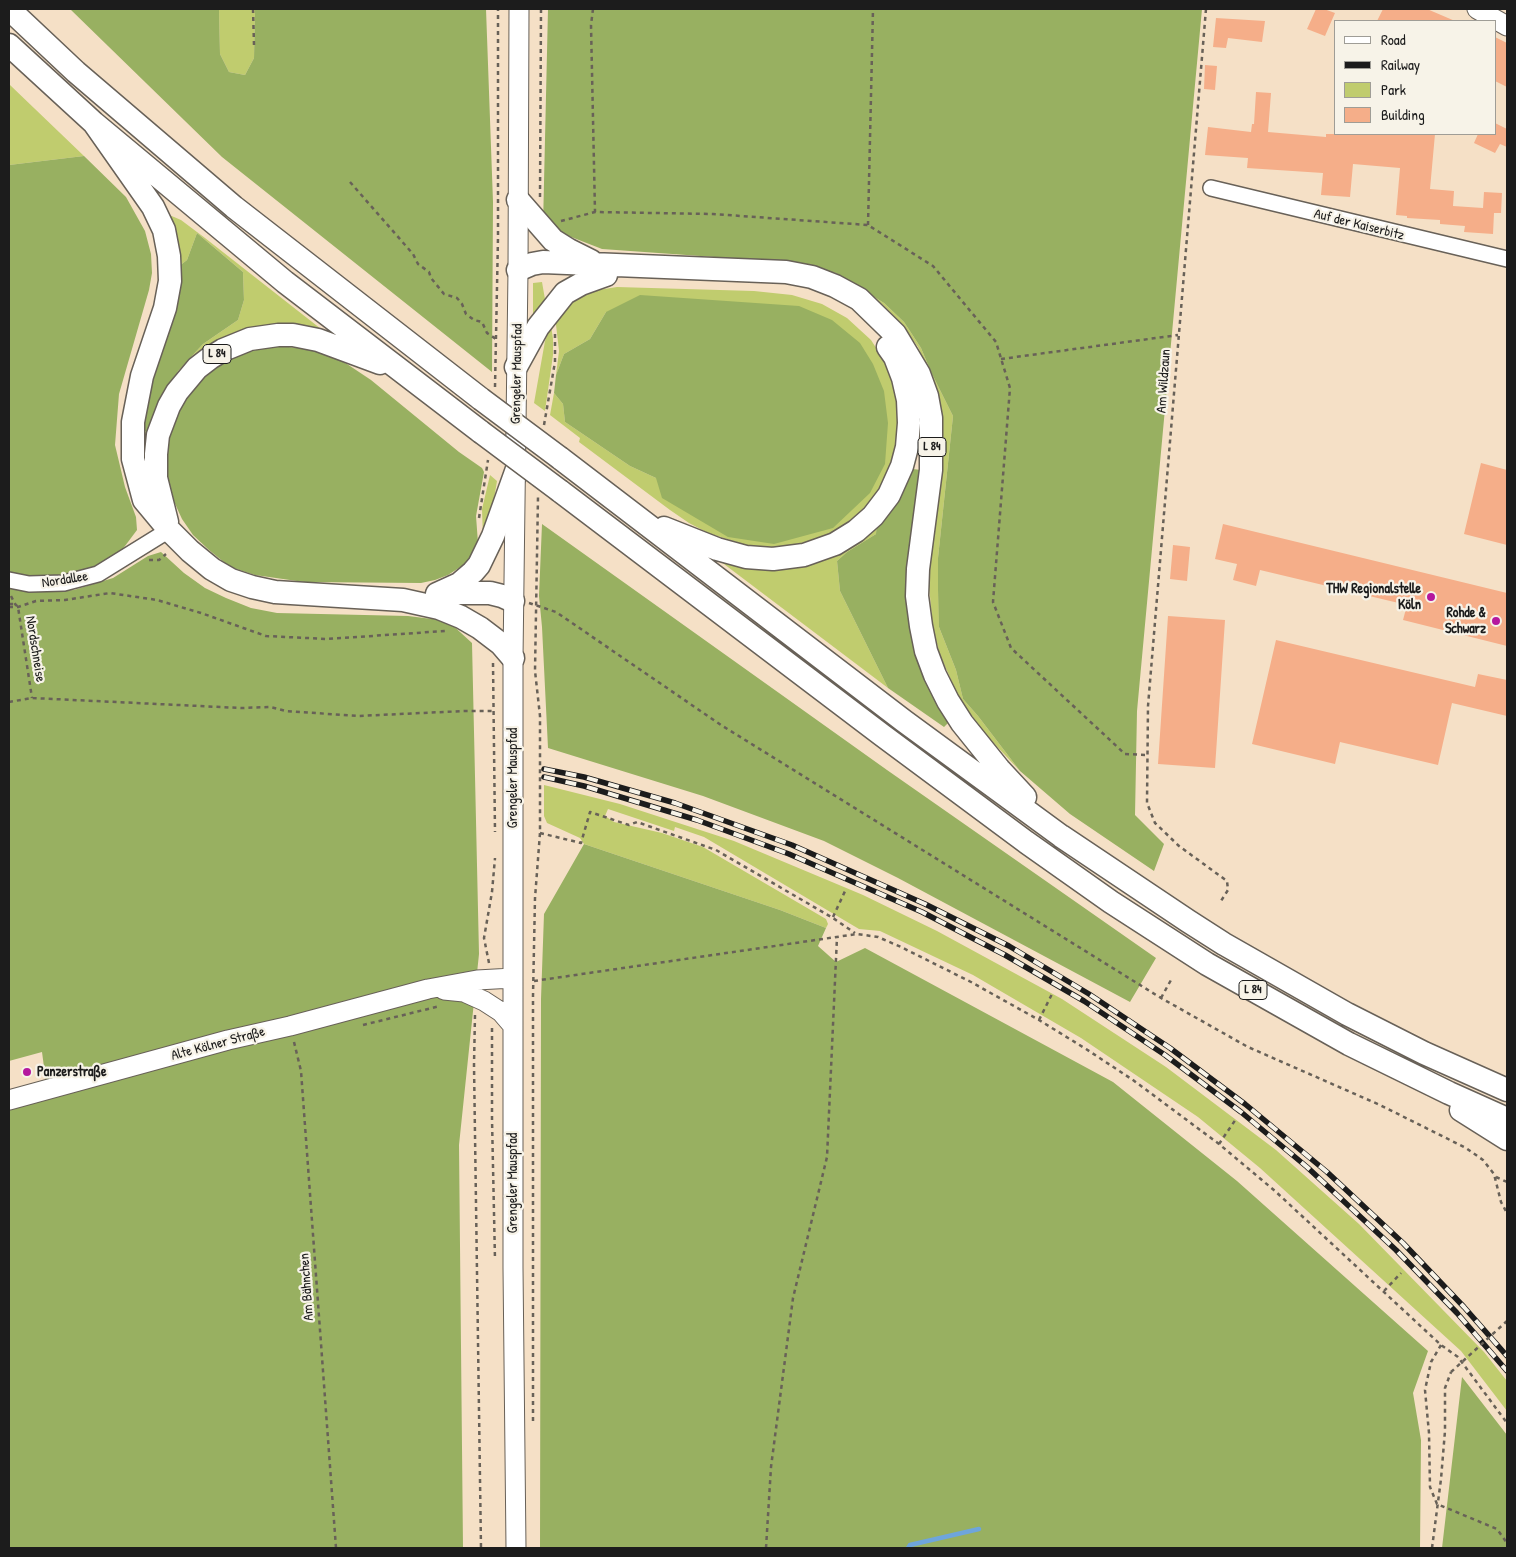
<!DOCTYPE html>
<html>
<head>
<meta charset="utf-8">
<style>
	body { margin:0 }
	#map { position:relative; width:1516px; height:1557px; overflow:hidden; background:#f5e0c6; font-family:"Patrick Hand",sans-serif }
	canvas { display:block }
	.frame { position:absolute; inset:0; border:10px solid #1c1c1c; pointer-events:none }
	.legend { position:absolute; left:1334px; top:20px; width:162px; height:115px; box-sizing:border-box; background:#f7f3e8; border:1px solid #9f9d96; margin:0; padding:6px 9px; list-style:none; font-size:15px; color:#1c1c1c }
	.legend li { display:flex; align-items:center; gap:10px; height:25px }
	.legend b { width:25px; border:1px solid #9f9d96 }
</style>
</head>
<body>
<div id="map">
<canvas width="1516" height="1557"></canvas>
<div class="frame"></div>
<ul class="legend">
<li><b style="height:6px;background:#fff"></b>Road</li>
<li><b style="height:6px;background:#1c1c1c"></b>Railway</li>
<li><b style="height:14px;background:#c0cc6e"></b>Park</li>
<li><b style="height:14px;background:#f5ae89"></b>Building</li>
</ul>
</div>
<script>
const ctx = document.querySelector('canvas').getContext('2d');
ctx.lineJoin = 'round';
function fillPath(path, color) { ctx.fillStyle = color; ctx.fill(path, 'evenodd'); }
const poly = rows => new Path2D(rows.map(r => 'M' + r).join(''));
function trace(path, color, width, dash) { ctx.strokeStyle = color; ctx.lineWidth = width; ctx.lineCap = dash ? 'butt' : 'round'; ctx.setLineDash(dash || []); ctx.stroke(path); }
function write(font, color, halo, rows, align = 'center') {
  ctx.font = font + ' "Patrick Hand",sans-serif'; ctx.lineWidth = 4.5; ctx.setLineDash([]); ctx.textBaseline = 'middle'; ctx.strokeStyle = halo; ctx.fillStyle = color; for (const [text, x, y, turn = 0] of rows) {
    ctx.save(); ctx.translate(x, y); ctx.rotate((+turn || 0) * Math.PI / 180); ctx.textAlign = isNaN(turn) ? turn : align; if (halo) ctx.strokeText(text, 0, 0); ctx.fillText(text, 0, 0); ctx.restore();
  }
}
fillPath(poly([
	[219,9,255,9,254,58,245,75,229,72,220,54],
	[9,84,10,85,84,156,9,165],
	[167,214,181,220,205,238,330,336,330,339,321,335,293,330,275,329,253,333,231,340,214,348,196,361,177,382,164,404,153,434,150,456,151,476,154,493,159,509,158,512,154,508,141,474,137,449,137,427,142,397,168,318,175,285,175,264,174,242],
	[197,233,243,272,244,300,238,320,203,344,178,371,151,429,144,432,138,426,147,387,169,332,177,286,178,267,187,260],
	[542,282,546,305,533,324,533,283],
	[617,287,754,291,792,295,822,304,847,318,871,340,880,354,889,371,896,393,898,416,895,447,889,467,880,489,864,509,844,525,819,539,783,547,764,548,746,545,708,533,689,523,670,510,579,442,580,438,550,415,554,393,563,404,565,422,630,466,656,478,606,312,590,339,564,354,556,375,559,351,555,316,562,312,575,300,598,290],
	[859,287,884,303,904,322,921,348,931,372,953,416,938,558,939,627,956,670,963,699,978,716,1020,771,988,737,960,700,940,655,933,628,929,586,930,559,943,457,942,420,936,387,918,347,900,322,882,304],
	[551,325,553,339,553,355,545,411,534,403,545,341],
	[490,475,497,481,493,505,483,538,482,509],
	[877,519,876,534,847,552,837,561,840,591,888,688,712,555,750,564],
	[544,785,620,804,734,841,863,895,937,931,1062,999,1166,1067,1276,1150,1359,1224,1484,1352,1507,1381,1507,1411,1461,1351,1260,1168,1198,1117,1081,1038,973,975,880,931,859,929,704,837,675,827,674,831,608,809,605,816,614,822,662,833,703,847,826,919,828,924,826,928,780,910,584,844,580,838,547,823,544,816]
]), '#c0cc6e');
fillPath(poly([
	[70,9,219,9,220,54,229,72,245,75,254,58,255,9,486,9,493,202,492,372,222,157],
	[548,9,1202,9,1137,711,1135,815,1164,844,1154,871,1070,814,1020,771,978,716,963,699,956,670,939,627,938,590,938,558,953,416,931,372,921,348,904,322,884,303,836,273,785,262,602,249,543,226],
	[84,156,126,197,145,231,151,254,152,273,149,290,119,394,115,445,125,487,136,517,137,530,122,550,103,563,77,573,58,576,17,575,9,573,9,165],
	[197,233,243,272,244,300,238,320,203,344,178,371,151,429,144,432,138,426,147,387,169,332,177,286,178,267,187,260],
	[640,295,799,306,832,320,860,343,873,364,884,391,888,423,885,464,870,493,833,528,774,544,728,537,662,498,656,478,630,466,565,422,563,404,554,393,556,375,564,354,590,339,606,312],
	[278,346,310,349,329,355,347,364,371,380,459,452,482,468,484,472,476,516,478,543,468,562,448,575,435,580,421,583,304,582,255,575,230,567,209,550,193,535,182,519,171,495,167,473,166,456,169,437,179,410,194,387,219,365,241,354,260,349],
	[913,469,921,470,913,550,949,722,944,727,888,688,840,591,837,561,847,552,876,534,877,519,904,476],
	[542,524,887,770,1156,958,1130,1002,898,878,824,841,703,796,548,748,542,627,539,596],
	[161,552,184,573,205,588,226,598,251,608,277,613,408,616,448,621,472,643,479,954,459,1145,463,1548,9,1548,9,1092,46,1082,42,1052,9,1061,9,588,32,592,74,590,113,578,148,556],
	[584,844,780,910,826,928,818,946,836,962,865,948,1113,1082,1237,1181,1428,1351,1413,1393,1421,1440,1420,1548,540,1548,541,999,544,914],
	[1462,1377,1507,1435,1507,1548,1442,1548]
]), '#98b061');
trace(poly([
	[908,1548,910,1545,979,1529]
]), '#6ea5dc', 4.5);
fillPath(poly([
	[1316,9,1324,9,1335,13,1325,36,1307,29],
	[1383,9,1427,9,1455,21,1377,21],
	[1216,18,1265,21,1262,42,1228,38,1226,48,1213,47],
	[1495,37,1507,43,1507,87,1495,81],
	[1205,65,1217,66,1215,90,1204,89],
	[1256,92,1271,93,1268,132,1326,137,1326,134,1435,134,1430,189,1454,191,1453,206,1483,208,1484,192,1502,193,1501,213,1494,213,1493,234,1464,232,1465,226,1440,224,1440,220,1407,218,1407,216,1396,215,1400,168,1353,164,1350,197,1321,195,1323,173,1247,168,1248,158,1205,155,1208,127,1251,132,1252,124,1254,124],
	[1495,123,1507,129,1507,147,1500,144,1495,153,1474,143,1478,134,1495,134],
	[1481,463,1507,470,1507,545,1464,534],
	[1223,524,1507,593,1507,646,1403,620,1407,605,1260,570,1256,586,1233,580,1237,564,1215,559],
	[1173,545,1190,547,1187,581,1170,579],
	[1168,616,1225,620,1215,768,1158,764],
	[1276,640,1475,687,1478,674,1507,680,1507,716,1452,703,1438,765,1340,742,1335,764,1252,744]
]), '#f5ae89');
const minor = poly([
	[1211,188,1507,259],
	[9,580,29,584,64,583,98,574,169,530]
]);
const major = poly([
	[1477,9,1507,26],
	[444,990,464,992,484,1001,501,1012,513,1026],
	[9,1100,228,1040,290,1026,428,989,477,980,513,978],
	[516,1548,513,1268,513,658,518,270,519,9]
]);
const highway = poly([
	[9,9,76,72,234,207,481,399],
	[9,45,94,123,285,282,481,432],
	[94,123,153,207,164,230,169,256,170,281,165,308,142,376,133,422,133,459,144,500,169,530,190,551,212,569,231,580,252,587,275,592,403,600,439,608,461,617,480,628,501,644,513,658],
	[518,200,553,240,569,250,591,261],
	[518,270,532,264,543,262,786,272,812,277,835,286,859,299,895,334,919,374,927,396,931,418,931,470,918,569,917,596,921,626,926,651,935,675,948,701,962,723,999,769,1025,797],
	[516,367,538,327,565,293,581,284,606,275],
	[560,458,904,721,1061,836,1188,921,1224,944,1347,1014,1424,1053,1507,1090],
	[560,491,882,735,1026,842,1111,902,1207,964,1349,1044,1449,1093,1507,1119],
	[167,522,156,478,156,454,158,435,169,406,177,392,197,368,210,358,223,350,250,339,278,335,293,335,318,340,380,363],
	[664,528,717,549,746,557,773,559,804,555,835,544,856,531,873,516,889,495,902,466,907,447,909,423,908,400,903,378,895,357,888,347],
	[443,593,490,593,502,596,513,601],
	[437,594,459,584,473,572,479,565,493,536,517,469],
	[1461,1110,1507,1139]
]);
trace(minor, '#686158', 18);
trace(major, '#686158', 21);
trace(highway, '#686158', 25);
trace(poly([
	[253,9,254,45],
	[593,9,591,25,595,212],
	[1206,9,1148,706,1147,803,1155,823,1179,846,1227,881,1228,890,1221,901],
	[350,182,413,254,418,264,429,272,431,278,444,294,457,298,462,304,466,314,474,320,482,322,487,333,496,339],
	[540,197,541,9],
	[561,221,595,212,713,214,868,225,933,266,996,342,1010,388,993,602,1011,648,1125,754,1147,755],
	[868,225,873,9],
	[1001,359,1178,335],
	[495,387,498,237,498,9],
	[544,425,555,362,555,334],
	[479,518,488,460],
	[149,560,159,560,166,554],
	[11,596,15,604,18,607,32,698],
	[529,603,556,612,721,725,1161,998,1248,1047,1380,1105,1466,1148,1483,1160,1494,1174,1501,1202,1507,1213],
	[9,604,15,604],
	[9,607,18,607,36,601,65,600,110,593,157,600,201,613,266,636,327,639,445,631],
	[493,663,495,832],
	[9,702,32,698,241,708,270,707,286,711,358,716,465,711,493,711],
	[540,833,581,843,590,812,629,825,637,822,716,850,833,918,855,933],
	[833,917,846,889],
	[489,963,484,938,492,892,495,858],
	[534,981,857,934,878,937,901,947,971,982,1039,1020,1086,1049,1133,1080,1219,1144,1275,1191,1441,1345,1458,1357,1507,1423],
	[1161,998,1171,980],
	[475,1015,474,1065,481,1548],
	[1039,1020,1052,994],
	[363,1025,440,1006],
	[492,1028,492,1119,495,1260],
	[294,1042,301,1071,336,1548],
	[1219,1144,1236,1119],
	[1496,1177,1507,1182],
	[1384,1291,1401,1273],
	[1441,1345,1431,1362,1425,1390,1429,1433,1430,1487,1437,1504,1497,1529,1507,1543],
	[533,1421,533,996,535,898,540,833,540,716,535,671,538,497],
	[766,1548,771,1467,793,1298,827,1157,837,937],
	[1432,1548,1441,1479,1445,1431,1445,1388,1451,1372]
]), '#686158', 2.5, [4, 4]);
trace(minor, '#fff', 15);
trace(major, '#fff', 19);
trace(highway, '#fff', 22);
const rail = poly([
	[544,769,584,777,675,803,792,845,925,904,1009,946,1089,994,1170,1048,1245,1104,1327,1172,1403,1243,1464,1307,1507,1356],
	[544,777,584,786,697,820,789,854,922,912,1005,955,1084,1001,1165,1055,1241,1112,1307,1167,1396,1250,1457,1313,1507,1371]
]);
trace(rail, '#1c1c1c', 5.5);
trace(rail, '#f7f3e8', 4, [11]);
const highwayBridge = poly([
	[481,399,560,458],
	[481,432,560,491]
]);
trace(highwayBridge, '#686158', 25, []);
trace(poly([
	[1451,1372,1507,1321]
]), '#686158', 2.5, [4, 4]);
trace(highwayBridge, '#fff', 22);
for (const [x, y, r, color] of [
	[1431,597,5,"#b5179e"],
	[1496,621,5,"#b5179e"],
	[27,1072,5,"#b5179e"]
]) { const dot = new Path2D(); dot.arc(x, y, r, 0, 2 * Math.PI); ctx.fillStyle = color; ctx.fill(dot); trace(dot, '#f7f3e8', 2); }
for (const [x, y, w] of [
	[217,354,28],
	[932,447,28],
	[1253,990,28]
]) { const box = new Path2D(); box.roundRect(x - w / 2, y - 9.5, w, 19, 4); ctx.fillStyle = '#f7f3e8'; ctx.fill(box); trace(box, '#1c1c1c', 1); }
write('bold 12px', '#1c1c1c', null, [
	["L 84",217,354],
	["L 84",932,447],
	["L 84",1253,990]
]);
write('14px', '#1c1c1c', '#f7f3e8', [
	["Auf der Kaiserbitz",1359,225,14],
	["Grengeler Mauspfad",517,374,-89],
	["Am Wildzaun",1164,381,-86],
	["Nordallee",65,580,-9],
	["Nordschneise",35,649,81],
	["Grengeler Mauspfad",513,778,-90],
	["Alte Kölner Straße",218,1044,-15],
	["Grengeler Mauspfad",513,1183,-90],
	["Am Bähnchen",307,1287,-94]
]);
write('bold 14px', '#1c1c1c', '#f7f3e8', [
	["THW Regionalstelle",1421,589],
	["Köln",1421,605],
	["Rohde &",1486,613],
	["Schwarz",1486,629],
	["Panzerstraße",37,1072,"left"]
], 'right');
</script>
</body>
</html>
